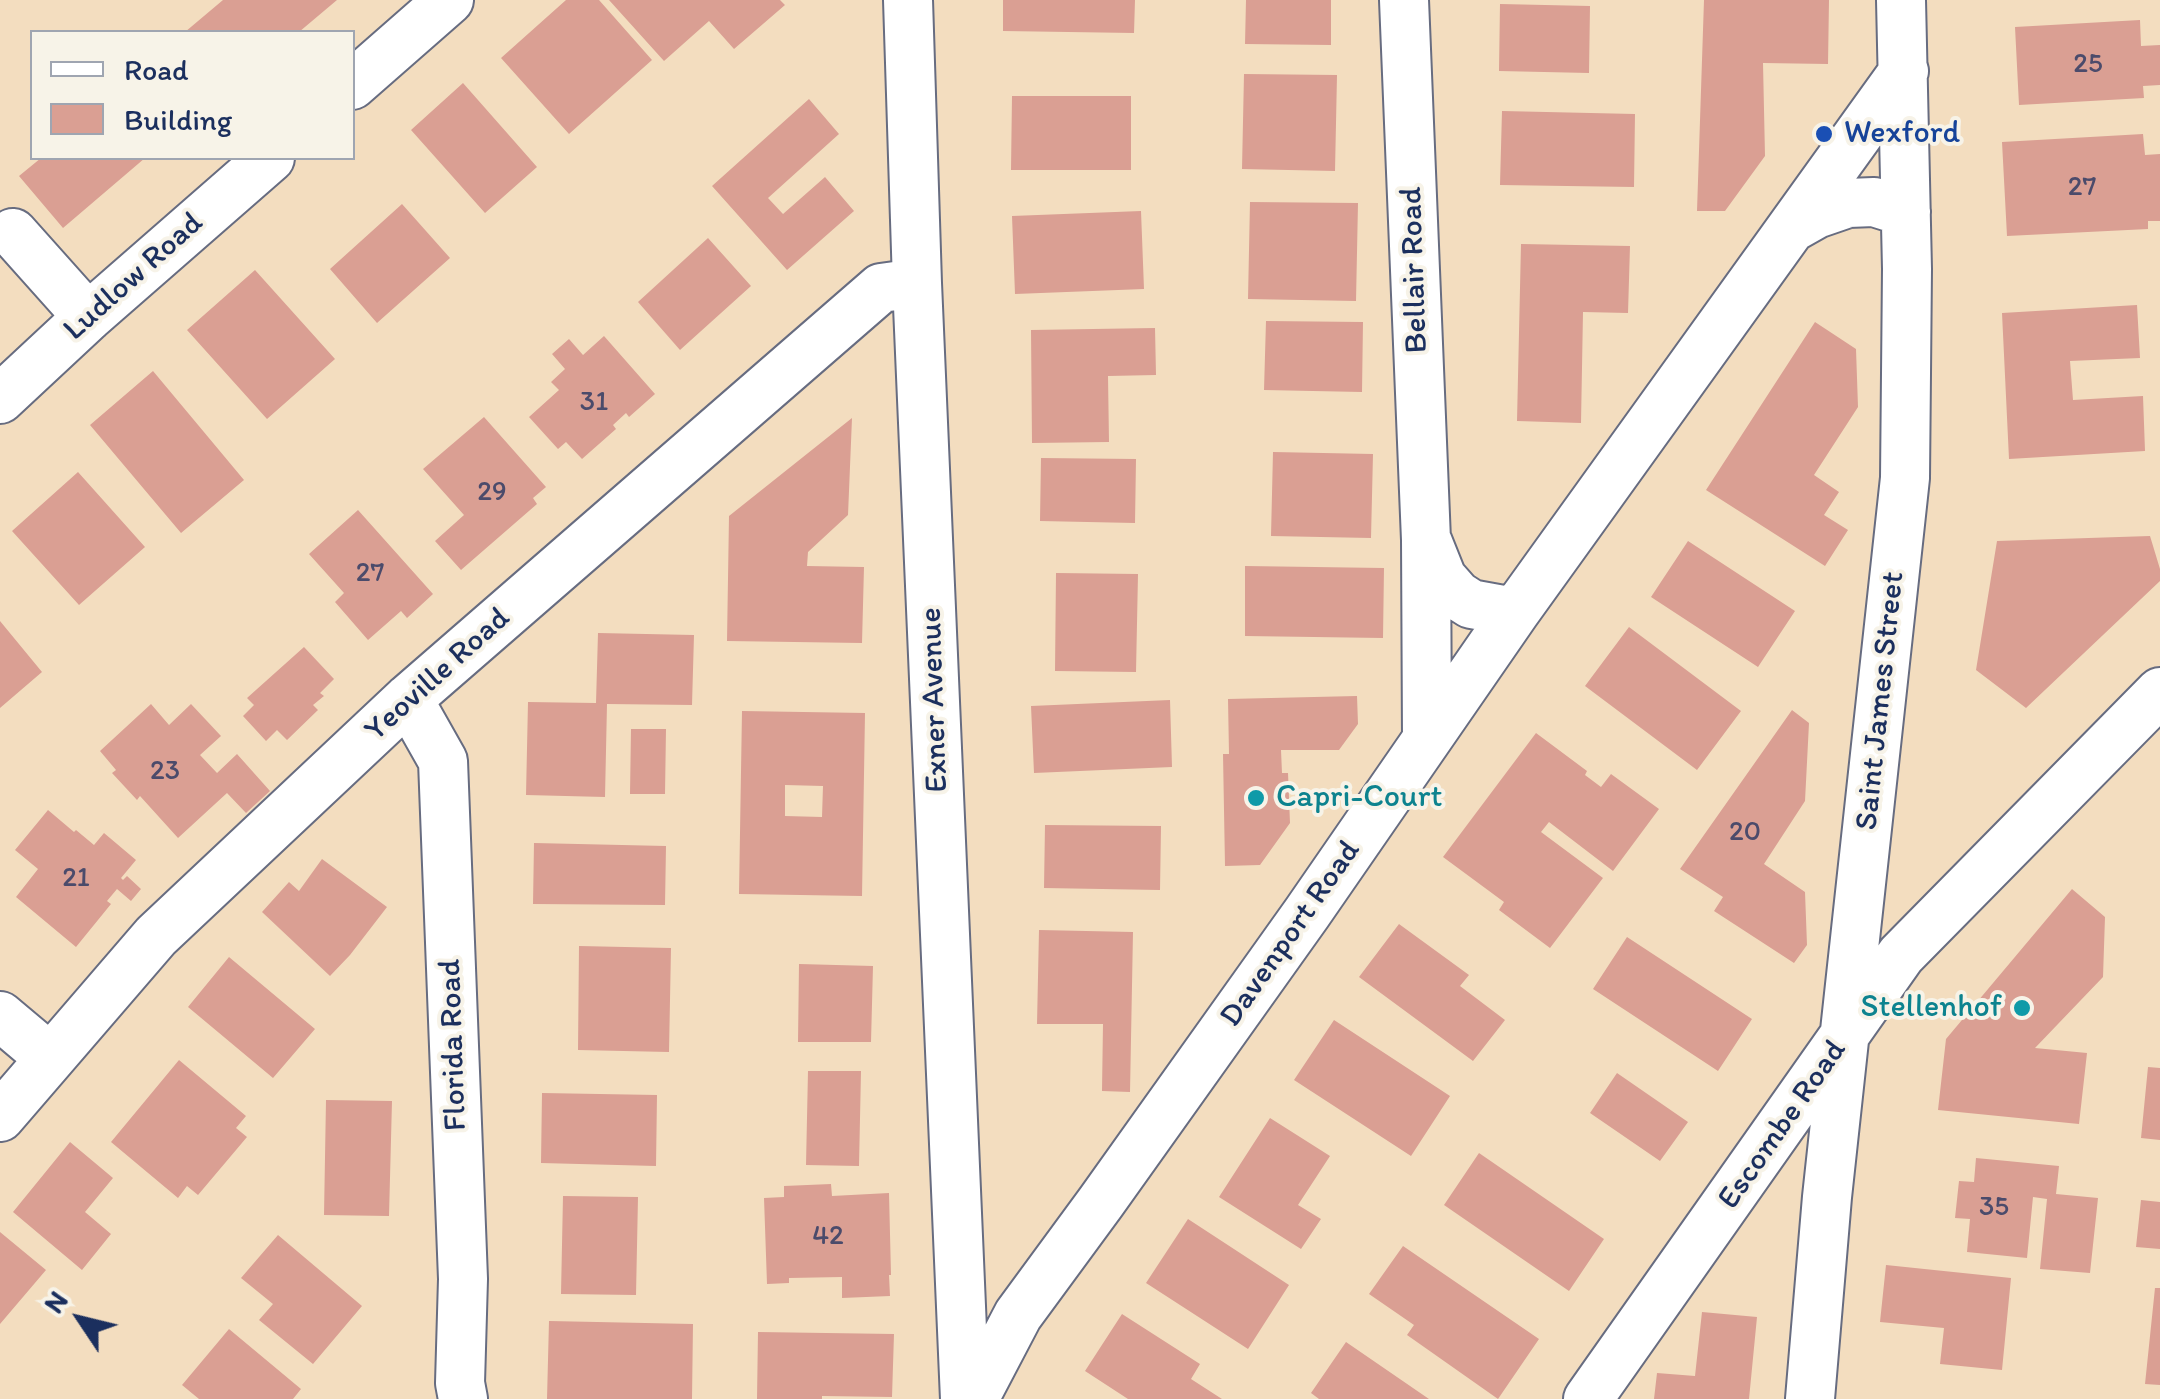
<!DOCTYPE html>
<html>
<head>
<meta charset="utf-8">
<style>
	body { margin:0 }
	#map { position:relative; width:2160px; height:1399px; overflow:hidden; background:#f3ddbf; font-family:Itim,sans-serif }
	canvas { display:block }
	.legend { position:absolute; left:30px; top:30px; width:325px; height:130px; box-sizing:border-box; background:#f7f3e8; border:2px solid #9fa5b1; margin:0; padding:12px 18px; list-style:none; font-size:30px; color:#1b2f5e }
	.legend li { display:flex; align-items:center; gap:20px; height:50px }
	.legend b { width:50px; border:2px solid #9fa5b1 }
	.north { position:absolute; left:30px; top:1269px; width:100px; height:100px; -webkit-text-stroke:8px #f7f3e8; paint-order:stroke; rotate:305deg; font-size:28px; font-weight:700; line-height:40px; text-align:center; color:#1b2f5e }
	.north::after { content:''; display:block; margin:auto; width:35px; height:45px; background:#1b2f5e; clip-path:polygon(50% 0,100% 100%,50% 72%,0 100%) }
</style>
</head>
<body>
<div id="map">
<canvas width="2160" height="1399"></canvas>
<ul class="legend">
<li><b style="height:12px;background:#fff"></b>Road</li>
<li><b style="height:28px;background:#da9f93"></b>Building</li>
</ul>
<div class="north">N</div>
</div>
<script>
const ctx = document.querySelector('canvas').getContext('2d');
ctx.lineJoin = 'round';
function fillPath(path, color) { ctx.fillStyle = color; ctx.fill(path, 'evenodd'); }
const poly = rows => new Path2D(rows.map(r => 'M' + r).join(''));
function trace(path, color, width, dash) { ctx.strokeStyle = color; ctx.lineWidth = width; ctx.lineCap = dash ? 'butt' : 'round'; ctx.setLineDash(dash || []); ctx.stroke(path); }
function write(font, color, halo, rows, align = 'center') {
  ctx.font = font + ' Itim,sans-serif'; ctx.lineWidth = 8; ctx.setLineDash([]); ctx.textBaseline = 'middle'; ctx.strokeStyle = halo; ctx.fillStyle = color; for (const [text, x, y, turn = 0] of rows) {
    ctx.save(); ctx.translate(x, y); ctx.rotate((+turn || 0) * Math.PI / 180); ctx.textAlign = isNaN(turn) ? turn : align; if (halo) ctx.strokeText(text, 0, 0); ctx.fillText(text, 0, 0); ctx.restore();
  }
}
fillPath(poly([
	[223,0,337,0,299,32,185,32],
	[566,0,599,0,652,60,569,134,501,58],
	[609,0,780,0,785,5,734,49,709,21,664,61],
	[1003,0,1135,0,1134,33,1003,31],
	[1246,0,1331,0,1331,45,1245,44],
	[1704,0,1829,0,1828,64,1763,63,1765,156,1725,211,1697,211],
	[1500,4,1590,6,1589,73,1499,71],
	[2140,20,2141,46,2160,45,2160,85,2143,86,2144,98,2019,105,2015,27],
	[1244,74,1337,75,1335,171,1242,169],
	[463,83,537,167,485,213,411,130],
	[1012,96,1131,96,1131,170,1011,170],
	[809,99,839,134,768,198,783,214,825,177,854,211,787,270,712,186],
	[1502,111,1635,114,1634,187,1500,185],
	[2143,134,2145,155,2160,154,2160,221,2148,221,2148,229,2007,236,2002,142],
	[41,158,145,158,63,228,19,176],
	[1250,202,1358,203,1356,301,1248,299],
	[402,204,450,258,377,323,330,269],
	[1141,211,1144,289,1015,294,1012,216],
	[708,238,751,286,680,350,638,302],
	[1521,244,1630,246,1628,313,1583,312,1581,423,1517,421],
	[255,270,335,359,267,419,187,330],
	[2137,305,2140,358,2070,361,2073,400,2143,396,2145,451,2009,459,2002,313],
	[1266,321,1363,322,1362,392,1264,390],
	[1815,322,1856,349,1858,407,1814,475,1839,492,1824,515,1848,530,1825,566,1706,490],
	[1155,328,1156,375,1108,376,1109,442,1032,443,1031,330],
	[604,336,655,394,629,417,626,413,613,425,616,429,582,459,566,442,558,449,529,417,559,390,551,382,565,369,552,354,569,339,583,355],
	[153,371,244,480,181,533,90,425],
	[484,417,546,487,533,498,537,504,461,570,435,541,464,515,423,469],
	[852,418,848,515,808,552,807,566,864,567,862,643,727,641,729,516],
	[1273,452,1373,454,1371,538,1271,536],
	[1041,458,1136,459,1135,523,1040,521],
	[78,472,145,547,79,605,12,531],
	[358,510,433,594,407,618,401,611,368,640,335,602,344,593,309,554],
	[2150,536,2160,569,2160,581,2026,708,1976,670,1997,541],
	[1688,541,1795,611,1758,667,1651,597],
	[1245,566,1384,568,1383,638,1245,636],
	[1056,573,1138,574,1136,672,1055,671],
	[0,621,42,672,0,708],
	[1629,627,1741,711,1697,770,1585,686],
	[598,633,694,635,692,705,607,704,605,797,526,795,528,702,596,703],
	[304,647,334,679,320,693,324,696,313,705,318,710,287,740,277,730,266,741,243,716,254,705,247,698],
	[1357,696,1358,724,1339,750,1281,750,1282,773,1288,773,1290,823,1260,865,1225,866,1223,754,1229,754,1228,699],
	[1170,700,1172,767,1034,773,1031,706],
	[151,704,169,725,191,704,221,736,200,755,217,773,237,754,270,791,246,813,227,793,178,838,140,796,137,800,112,773,116,770,100,751],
	[1792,710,1809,723,1805,801,1764,864,1805,892,1807,945,1794,963,1714,911,1723,897,1680,869],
	[742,711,865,713,862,896,739,894],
	[785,785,823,786,822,817,785,816],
	[631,729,666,729,665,794,630,794],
	[1536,733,1587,771,1585,775,1601,787,1611,774,1659,809,1613,871,1549,822,1541,832,1603,878,1550,948,1499,910,1504,902,1443,857],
	[48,810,74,832,76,830,94,845,104,833,136,860,121,878,123,880,127,876,141,889,131,901,117,889,107,901,111,904,76,947,16,897,38,869,15,850],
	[1045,825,1161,826,1160,890,1044,888],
	[534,843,666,846,665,905,533,904],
	[322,859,387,907,350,955,330,976,262,912,289,882,299,891],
	[2072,889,2105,917,2103,977,2035,1048,2087,1053,2079,1124,1938,1110,1946,1039],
	[1399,924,1469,975,1460,986,1505,1020,1473,1061,1359,977],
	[1039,930,1133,932,1130,1092,1102,1091,1103,1024,1037,1024],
	[1627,937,1752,1019,1718,1071,1593,989],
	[579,946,671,948,669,1052,578,1050],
	[229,957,315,1029,273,1078,188,1007],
	[799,964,873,966,871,1042,798,1042],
	[1334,1020,1450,1096,1411,1156,1294,1080],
	[179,1060,246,1116,236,1128,247,1137,198,1195,187,1186,178,1198,111,1142],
	[2148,1067,2160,1068,2160,1140,2141,1138],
	[808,1071,861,1071,859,1166,806,1165],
	[1617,1073,1688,1122,1660,1161,1590,1113],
	[542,1093,657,1095,656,1166,541,1163],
	[326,1100,392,1101,389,1216,324,1215],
	[1270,1118,1330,1156,1298,1205,1321,1219,1301,1249,1219,1197],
	[70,1142,113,1178,85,1212,111,1234,82,1270,13,1212],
	[1479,1153,1604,1239,1569,1291,1444,1205],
	[1976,1158,2059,1166,2056,1194,2098,1198,2090,1273,2040,1269,2047,1199,2033,1197,2027,1258,1967,1252,1970,1219,1955,1218,1959,1181,1974,1182],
	[831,1184,832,1196,889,1193,891,1275,889,1275,890,1296,842,1298,842,1277,789,1278,789,1283,767,1284,764,1198,784,1197,784,1186],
	[563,1196,638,1197,636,1295,561,1294],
	[2141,1200,2160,1202,2160,1249,2136,1247],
	[1188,1219,1289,1285,1248,1349,1146,1283],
	[0,1232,46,1270,0,1324],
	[278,1235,362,1306,313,1364,259,1320,273,1304,241,1278],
	[1403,1246,1539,1339,1498,1399,1407,1335,1414,1325,1369,1294],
	[1886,1265,2011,1278,2002,1370,1940,1364,1944,1328,1880,1322],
	[2155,1288,2160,1288,2160,1385,2145,1384],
	[1702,1312,1757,1317,1749,1399,1654,1399,1657,1373,1695,1376],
	[1122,1314,1200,1364,1191,1379,1222,1399,1128,1399,1085,1371],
	[549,1321,693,1324,692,1399,547,1399],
	[229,1329,301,1389,293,1399,199,1399,182,1385],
	[758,1332,894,1334,892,1397,822,1396,822,1399,757,1399],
	[1346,1342,1429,1399,1319,1399,1311,1393]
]), '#da9f93');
const minor = poly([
	[908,0,917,283,965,1399],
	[1404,0,1426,540,1427,739],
	[352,85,449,0],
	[1793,227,1816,214,1848,203,1874,202,1906,212],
	[13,233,88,317],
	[0,399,88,317,270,158],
	[1428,543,1442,578,1457,595,1471,604,1515,612],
	[408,699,443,761,463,1279,460,1383,463,1399],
	[0,1016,50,1058],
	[0,1117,156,936,408,699,881,288,917,283],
	[974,1399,1018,1315,1101,1202,1307,913,1515,612,1904,71],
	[1588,1399,1901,955,2160,692],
	[1810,1399,1827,1197,1905,478,1907,269,1901,0]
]);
trace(minor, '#676c80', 52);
trace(minor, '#fff', 48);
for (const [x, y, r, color] of [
	[1824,134,10,"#1a4fb4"],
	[1256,798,10,"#0f9aa8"],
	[2022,1008,10,"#0f9aa8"]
]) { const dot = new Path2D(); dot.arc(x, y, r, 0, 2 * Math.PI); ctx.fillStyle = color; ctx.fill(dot); trace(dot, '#f7f3e8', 4); }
write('28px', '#4b4b6b', null, [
	["25",2088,65],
	["27",2082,188],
	["31",594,403],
	["29",492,493],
	["27",370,574],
	["23",165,772],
	["20",1745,833],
	["21",76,879],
	["35",1994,1208],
	["42",828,1237]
]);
write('32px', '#164399', '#f7f3e8', [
	["Wexford",1844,134]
], 'left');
write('32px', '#1b2f5e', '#f7f3e8', [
	["Bellair Road",1415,270,-92],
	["Ludlow Road",134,277,-42],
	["Yeoville Road",438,675,-42],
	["Exner Avenue",935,700,-92],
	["Saint James Street",1881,701,-84],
	["Davenport Road",1291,934,-55],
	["Florida Road",454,1045,-92],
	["Escombe Road",1783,1125,-55]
]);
write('32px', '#0d838f', '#f7f3e8', [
	["Capri-Court",1276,798],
	["Stellenhof",2002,1008,"right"]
], 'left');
</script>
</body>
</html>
